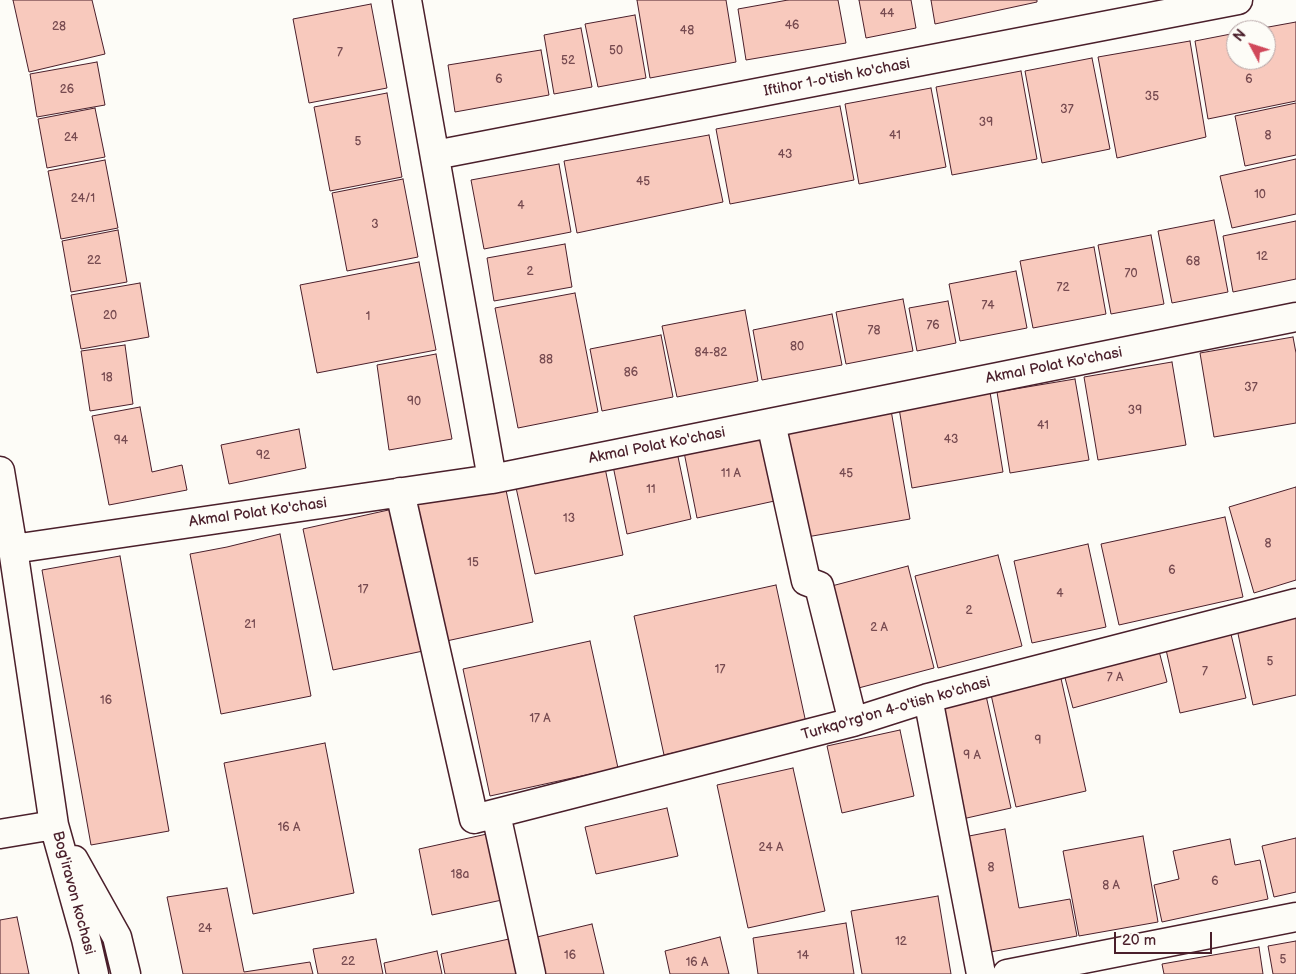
<!DOCTYPE html>
<html>
<head>
<meta charset="utf-8">
<style>
	body { margin:0 }
	#map { position:relative; width:1296px; height:974px; overflow:hidden; background:#fdfcf7; font-family:"Balsamiq Sans",sans-serif }
	canvas { display:block }
	.north { position:absolute; left:1226px; top:20px; width:50px; height:50px; box-sizing:border-box; background:#fdfcf7; border:1px solid #b5a4a5; border-radius:50%; rotate:310deg; font-size:14px; font-weight:700; line-height:20px; text-align:center; color:#4a1f2b }
	.north::after { content:''; display:block; margin:auto; width:18px; height:22px; background:#d1495b; clip-path:polygon(50% 0,100% 100%,50% 72%,0 100%) }
	.scale { position:absolute; left:1114px; top:932px; width:98px; height:22px; box-sizing:border-box; border:2px solid #4a1f2b; border-top:0; padding-left:6px; font-size:15px; line-height:18px; white-space:nowrap; color:#4a1f2b; -webkit-text-stroke:4px #fdfcf7; paint-order:stroke }
</style>
</head>
<body>
<div id="map">
<canvas width="1296" height="974"></canvas>
<div class="north">N</div>
<div class="scale">20 m</div>
</div>
<script>
const ctx = document.querySelector('canvas').getContext('2d');
ctx.lineJoin = 'round';
function fillPath(path, color) { ctx.fillStyle = color; ctx.fill(path, 'evenodd'); }
const poly = rows => new Path2D(rows.map(r => 'M' + r).join(''));
function trace(path, color, width, dash) { ctx.strokeStyle = color; ctx.lineWidth = width; ctx.lineCap = dash ? 'butt' : 'round'; ctx.setLineDash(dash || []); ctx.stroke(path); }
function write(font, color, halo, rows, align = 'center') {
  ctx.font = font + ' "Balsamiq Sans",sans-serif'; ctx.lineWidth = 4; ctx.setLineDash([]); ctx.textBaseline = 'middle'; ctx.strokeStyle = halo; ctx.fillStyle = color; for (const [text, x, y, turn = 0] of rows) {
    ctx.save(); ctx.translate(x, y); ctx.rotate((+turn || 0) * Math.PI / 180); ctx.textAlign = isNaN(turn) ? turn : align; if (halo) ctx.strokeText(text, 0, 0); ctx.fillText(text, 0, 0); ctx.restore();
  }
}
const building = poly([
	[13,0,92,0,105,54,29,72,13,0],
	[637,0,726,0,736,62,650,78,637,0],
	[788,0,838,0,846,43,746,60,738,9,788,0],
	[859,0,911,0,916,28,866,38,859,0],
	[931,0,1037,0,1037,2,935,24,931,0],
	[371,4,387,88,309,103,293,19,371,4],
	[635,15,646,78,598,87,585,24,635,15],
	[1296,22,1296,101,1208,119,1195,41,1236,33,1236,60,1266,60,1266,30,1252,30,1296,22],
	[581,28,592,87,554,94,544,35,581,28],
	[1190,41,1206,137,1117,158,1098,57,1190,41],
	[541,50,549,95,455,112,448,65,541,50],
	[1092,58,1110,149,1042,163,1025,71,1092,58],
	[97,62,105,105,37,117,30,74,97,62],
	[1021,71,1037,159,952,175,936,87,1021,71],
	[931,88,946,167,859,184,845,104,931,88],
	[387,93,402,177,330,191,314,107,387,93],
	[1296,103,1296,155,1245,166,1235,116,1296,103],
	[840,106,854,180,730,204,716,129,840,106],
	[95,108,105,157,47,168,38,119,95,108],
	[709,135,723,202,577,233,564,161,709,135],
	[1296,159,1296,214,1232,228,1220,176,1296,159],
	[105,160,118,228,61,239,48,171,105,160],
	[559,164,571,232,484,249,471,180,559,164],
	[403,179,418,257,347,271,332,193,403,179],
	[1214,220,1228,292,1172,303,1158,231,1214,220],
	[1296,221,1296,279,1233,292,1223,236,1296,221],
	[118,230,127,282,71,292,62,241,118,230],
	[1151,235,1164,304,1111,314,1098,245,1151,235],
	[565,244,572,287,494,301,487,258,565,244],
	[1094,247,1106,314,1033,328,1020,261,1094,247],
	[419,262,436,350,317,373,300,285,419,262],
	[1016,271,1027,328,960,341,949,284,1016,271],
	[140,283,149,337,81,349,71,295,140,283],
	[575,293,598,412,518,428,495,308,575,293],
	[903,299,913,351,846,364,836,312,903,299],
	[948,301,956,343,917,351,909,308,948,301],
	[745,310,758,381,677,397,662,326,745,310],
	[832,314,842,365,762,380,753,330,832,314],
	[661,335,673,397,602,411,590,349,661,335],
	[1293,337,1296,353,1296,423,1214,437,1200,353,1293,337],
	[125,345,133,404,90,411,81,351,125,345],
	[436,354,452,439,389,450,377,365,436,354],
	[1172,362,1186,445,1098,460,1084,377,1172,362],
	[1075,379,1089,460,1010,473,997,392,1075,379],
	[990,392,1003,472,912,488,899,408,990,392],
	[140,407,152,472,182,465,187,490,109,505,92,416,140,407],
	[891,410,910,519,801,538,783,429,891,410],
	[299,429,306,468,229,484,221,445,299,429],
	[764,430,779,500,697,518,683,447,764,430],
	[676,447,691,519,627,534,612,461,676,447],
	[604,463,623,555,535,574,515,483,604,463],
	[505,485,533,622,442,642,413,505,505,485],
	[1296,487,1296,580,1254,593,1229,507,1296,487],
	[393,509,423,651,333,670,303,529,393,509],
	[1225,517,1243,597,1119,625,1101,544,1225,517],
	[280,534,311,696,221,714,190,554,227,547,280,534],
	[1088,544,1106,627,1032,643,1014,561,1088,544],
	[998,555,1022,646,938,668,915,576,998,555],
	[120,556,169,831,91,845,42,570,120,556],
	[908,566,934,668,851,690,824,588,908,566],
	[776,585,806,723,664,755,634,616,776,585],
	[1296,616,1296,695,1253,705,1237,629,1296,616],
	[1230,630,1246,698,1180,713,1165,645,1230,630],
	[590,641,618,768,490,796,463,669,590,641],
	[1158,647,1167,682,1073,708,1064,674,1158,647],
	[1060,674,1086,791,1016,807,990,690,1060,674],
	[985,691,1011,808,958,820,932,703,985,691],
	[900,730,914,796,842,813,827,746,900,730],
	[325,743,354,893,253,914,224,763,325,743],
	[793,768,825,911,748,928,717,785,793,768],
	[667,808,678,856,596,874,585,827,667,808],
	[1005,829,1019,908,1070,899,1077,936,985,953,964,837,1005,829],
	[487,834,502,900,432,915,419,849,487,834],
	[1143,836,1158,922,1079,936,1063,851,1143,836],
	[1296,838,1296,892,1274,897,1262,846,1296,838],
	[1230,839,1235,865,1260,860,1268,899,1162,922,1154,885,1179,879,1173,851,1230,839],
	[227,888,244,972,310,962,313,974,183,974,167,897,227,888],
	[938,896,951,974,862,974,851,911,938,896],
	[17,917,29,974,0,974,0,920,17,917],
	[846,923,854,974,758,974,753,938,846,923],
	[592,924,604,974,545,974,537,937,592,924],
	[720,937,729,974,670,974,665,951,720,937],
	[376,939,383,974,318,974,313,949,376,939],
	[509,939,517,974,445,974,441,954,509,939],
	[1296,941,1296,974,1273,974,1268,946,1296,941],
	[1259,947,1263,974,1164,974,1162,964,1259,947],
	[437,951,442,974,386,974,384,963,437,951]
]);
fillPath(building, '#f8c9bd');
trace(building, '#4a1f2b', 1);
const minor = poly([
	[407,0,492,479],
	[435,155,1238,0],
	[771,423,806,581,819,586,853,722],
	[0,471,13,549,54,825,86,939,94,974],
	[400,492,474,819,853,722,928,698,1296,603],
	[13,549,492,479,1296,317],
	[928,698,981,974],
	[496,814,531,974],
	[0,834,54,825],
	[74,860,117,937,126,974],
	[1007,974,1296,917]
]);
trace(minor, '#4a1f2b', 31);
trace(minor, '#fdfcf7', 28);
write('12px', '#764a50', null, [
	["44",887,14],
	["46",792,26],
	["28",59,27],
	["48",687,31],
	["50",616,51],
	["7",340,53],
	["52",568,61],
	["6",499,80],
	["6",1249,80],
	["26",67,90],
	["35",1152,97],
	["37",1067,110],
	["39",986,123],
	["41",895,136],
	["8",1268,136],
	["24",71,138],
	["5",358,142],
	["43",785,155],
	["45",643,182],
	["10",1260,195],
	["24/1",83,199],
	["4",521,206],
	["3",375,225],
	["12",1262,257],
	["22",94,261],
	["68",1193,262],
	["2",530,272],
	["70",1131,274],
	["72",1063,288],
	["74",988,306],
	["20",110,316],
	["1",368,317],
	["76",933,326],
	["78",874,331],
	["80",797,347],
	["84-82",711,353],
	["88",546,360],
	["86",631,373],
	["18",107,378],
	["37",1251,388],
	["90",414,402],
	["39",1135,411],
	["41",1043,426],
	["43",951,440],
	["94",121,441],
	["92",263,456],
	["11 A",731,474],
	["45",846,474],
	["11",651,490],
	["13",569,519],
	["8",1268,544],
	["15",473,563],
	["6",1172,571],
	["17",363,590],
	["4",1060,594],
	["2",969,611],
	["21",250,625],
	["2 A",879,628],
	["5",1270,662],
	["17",720,670],
	["7",1205,672],
	["7 A",1115,678],
	["16",106,701],
	["17 A",540,719],
	["9",1038,741],
	["9 A",972,756],
	["16 A",289,828],
	["24 A",771,848],
	["8",991,868],
	["18a",460,875],
	["6",1215,882],
	["8 A",1111,886],
	["24",205,929],
	["12",901,942],
	["16",570,956],
	["14",803,956],
	["5",1283,960],
	["22",348,962],
	["16 A",697,963]
]);
write('15px', '#4a1f2b', '#fdfcf7', [
	["Iftihor 1-o'tish ko'chasi",837,78,-11],
	["Akmal Polat Ko'chasi",1054,366,-11],
	["Akmal Polat Ko'chasi",657,446,-11],
	["Akmal Polat Ko'chasi",258,513,-8],
	["Turkqo'rg'on 4-o'tish ko'chasi",896,709,-16],
	["Bog'iravon kochasi",73,893,75]
]);
</script>
</body>
</html>
